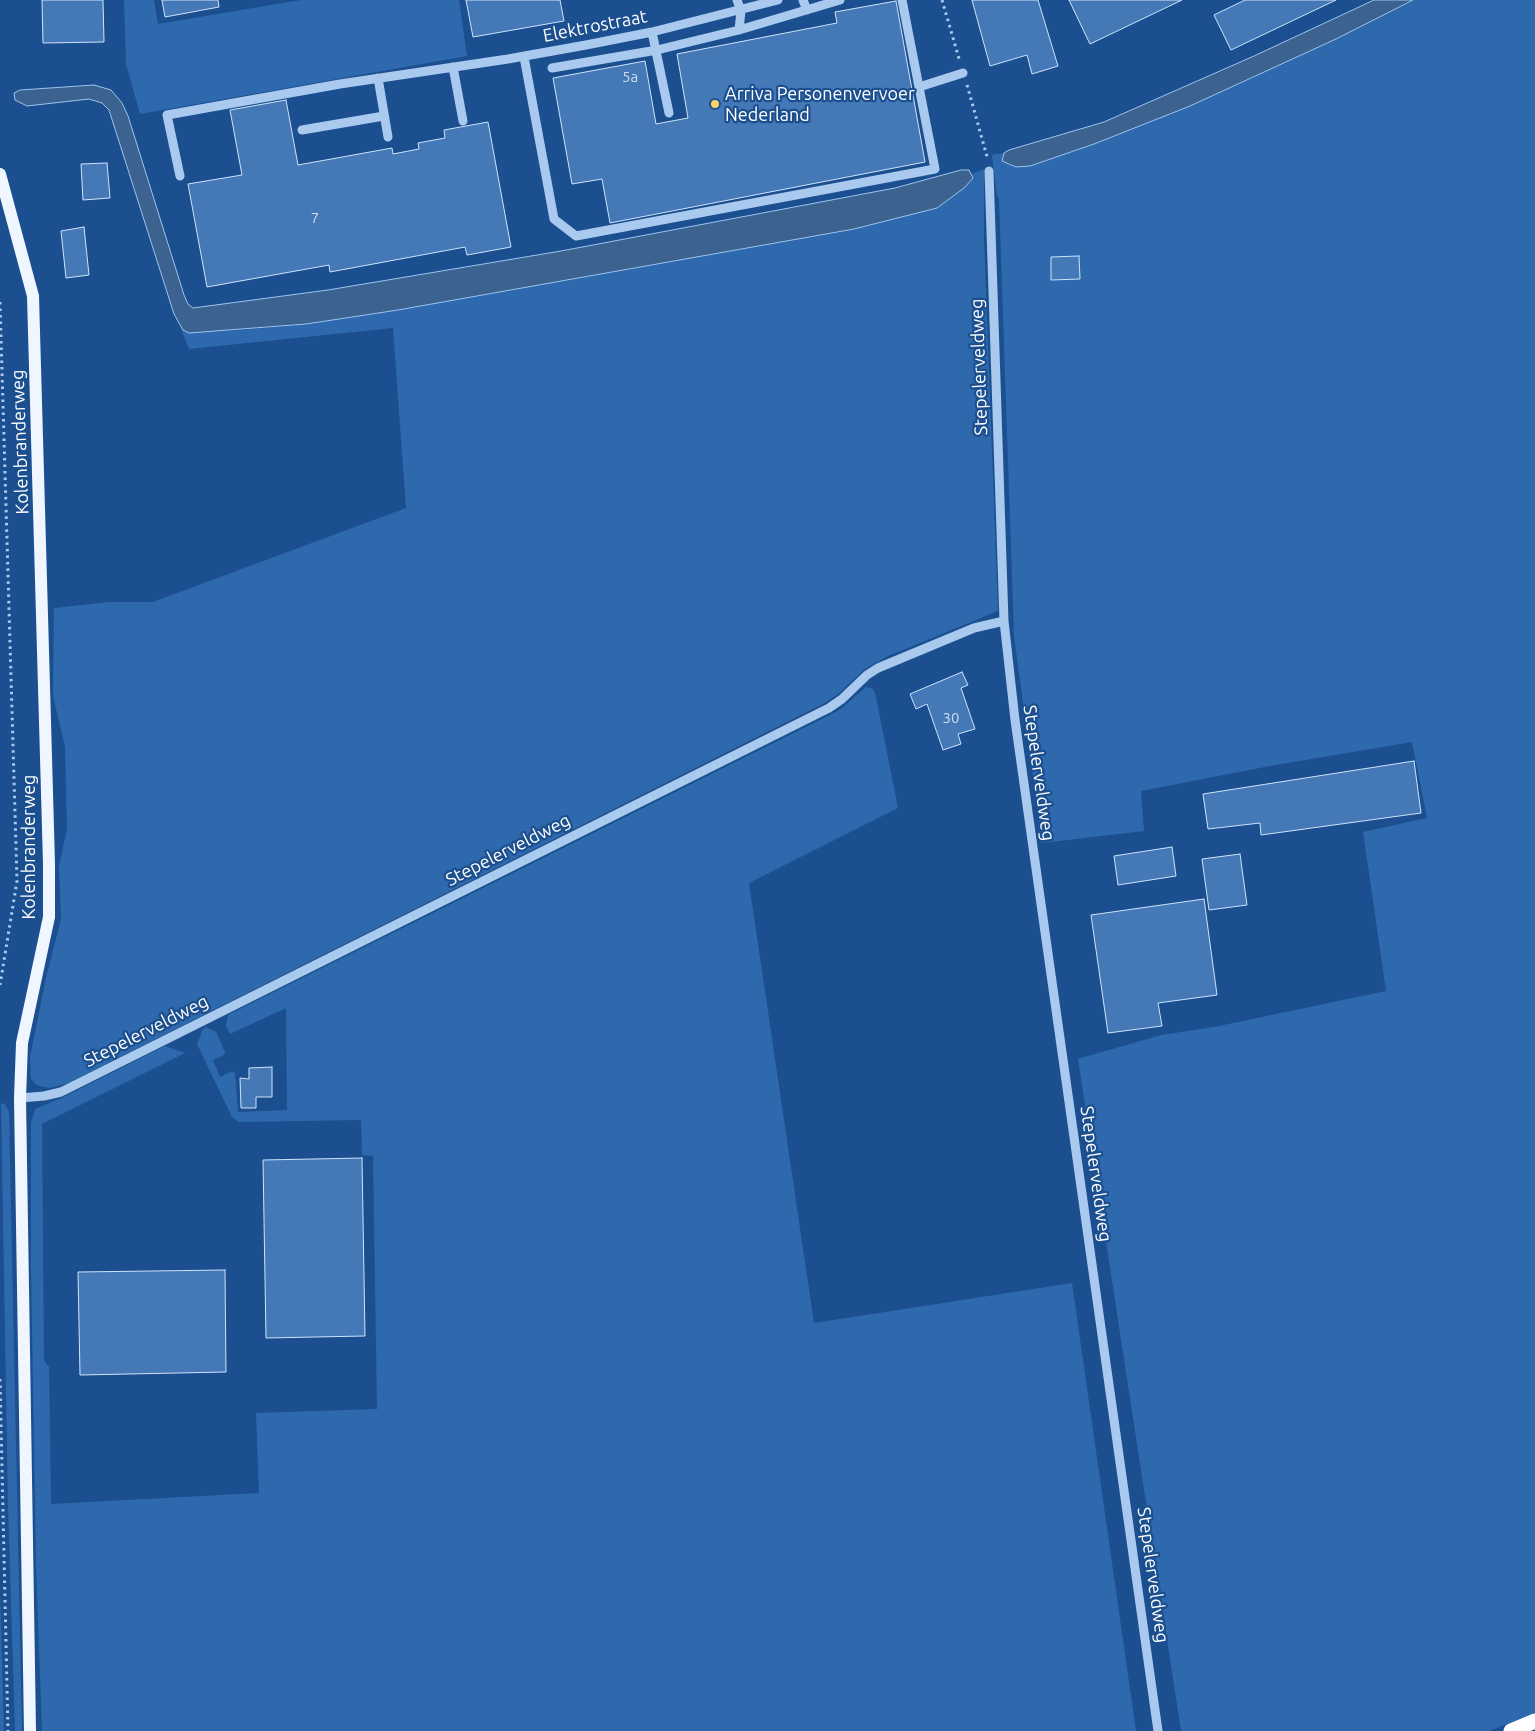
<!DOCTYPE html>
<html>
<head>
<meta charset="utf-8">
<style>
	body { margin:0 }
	canvas { display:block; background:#1b4f8f }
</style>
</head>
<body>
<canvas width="1535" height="1731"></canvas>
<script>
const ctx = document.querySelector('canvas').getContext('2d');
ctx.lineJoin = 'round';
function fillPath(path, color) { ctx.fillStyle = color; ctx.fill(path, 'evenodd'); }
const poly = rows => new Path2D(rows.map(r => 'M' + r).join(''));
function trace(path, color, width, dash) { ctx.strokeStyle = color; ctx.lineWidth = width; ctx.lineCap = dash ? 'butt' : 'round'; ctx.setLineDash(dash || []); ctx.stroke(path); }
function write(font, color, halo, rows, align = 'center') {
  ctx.font = font + ' Ubuntu,sans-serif'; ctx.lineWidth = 4.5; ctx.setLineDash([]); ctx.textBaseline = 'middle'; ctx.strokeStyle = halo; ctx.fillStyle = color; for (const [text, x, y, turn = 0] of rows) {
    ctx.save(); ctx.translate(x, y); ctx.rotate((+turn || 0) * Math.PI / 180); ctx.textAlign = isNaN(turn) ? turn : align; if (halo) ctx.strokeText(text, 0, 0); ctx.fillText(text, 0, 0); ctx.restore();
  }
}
fillPath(poly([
	[124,0,154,0,158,24,301,0,459,0,467,56,140,114,126,64],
	[1413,0,1535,0,1535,1713,1489,1731,1181,1731,1078,1059,1161,1035,1214,1027,1386,991,1363,832,1427,818,1412,742,1270,766,1141,791,1144,831,1042,843,1014,636,999,199,997,196,992,155,1004,153,1002,157,1030,166,1094,144,1190,106,1336,39],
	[984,169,984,239,998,611,888,656,865,669,837,695,821,705,68,1083,50,1088,36,1085,31,1079,30,1057,46,978,61,919,59,866,67,829,65,747,53,696,54,608,109,602,153,602,406,508,393,328,189,349,181,329,215,331,242,330,306,324,398,310,854,229,937,208,964,188,973,178,972,174],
	[866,687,873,689,876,697,898,808,749,883,814,1323,1072,1283,1136,1731,42,1731,36,1564,31,1267,31,1123,35,1109,62,1098,165,1046,185,1053,42,1124,44,1360,49,1367,51,1504,259,1493,256,1413,377,1409,373,1156,362,1155,361,1120,239,1122,232,1117,197,1044,203,1029,206,1027,216,1032,225,1052,224,1055,213,1060,220,1077,232,1071,235,1073,238,1112,287,1110,286,1008,230,1034,226,1026,228,1015,828,716,841,709],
	[4,1103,9,1111,22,1731,15,1731,8,1506,1,1104],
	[0,1594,2,1659,4,1731,0,1731]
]), '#2e69ad');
const water = poly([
	[1374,0,1413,0,1336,39,1190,106,1094,144,1030,166,1016,167,1002,161,1004,153,1009,150,1104,122,1254,56,1374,0],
	[94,85,111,90,122,103,128,116,184,295,188,304,193,308,328,290,561,251,895,188,961,170,969,170,973,178,964,188,937,208,854,229,398,310,306,324,189,333,183,330,174,314,109,110,102,103,89,99,27,106,15,100,14,93,20,90,94,85]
]);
fillPath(water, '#3c6290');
trace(water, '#9cc4f0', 1);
const building = poly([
	[42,0,103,0,104,42,43,43,42,0],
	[162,0,218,0,219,7,165,17,162,0],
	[466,0,560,0,564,21,473,37,466,0],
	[972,0,1038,0,1058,66,1032,74,1027,55,990,66,972,0],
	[1069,0,1182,0,1090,44,1069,0],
	[1245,0,1336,0,1231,50,1214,15,1245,0],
	[896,1,925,162,610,223,602,179,572,184,553,78,645,61,656,124,688,118,677,54,837,23,835,12,896,1],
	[286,100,298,165,392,148,393,154,419,149,418,143,445,138,444,130,488,122,511,247,467,255,465,247,330,272,329,265,207,287,188,184,242,175,230,110,286,100],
	[107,163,110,198,83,200,81,164,107,163],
	[84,227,89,275,66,278,61,231,84,227],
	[1079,256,1080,279,1051,280,1051,257,1079,256],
	[962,672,968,685,961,688,975,729,958,734,961,744,943,750,927,704,916,709,910,694,962,672],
	[1414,761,1421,813,1261,835,1260,823,1208,829,1203,794,1414,761],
	[1172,847,1176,876,1118,885,1114,856,1172,847],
	[1240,854,1247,905,1209,910,1202,859,1240,854],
	[1204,899,1217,995,1158,1003,1162,1026,1108,1033,1091,915,1204,899],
	[272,1067,272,1097,256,1097,256,1108,241,1108,240,1078,249,1079,249,1068,272,1067],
	[362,1158,365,1336,266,1338,263,1160,362,1158],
	[225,1270,226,1372,80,1375,78,1272,225,1270]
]);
fillPath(building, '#4478b7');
trace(building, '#cfe3fa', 1);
trace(poly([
	[942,0,960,62],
	[967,85,988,160],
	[0,302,17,881,0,985],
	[0,1379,8,1731]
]), '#a9c9ee', 3, [2.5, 4]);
trace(poly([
	[737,0,741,11,739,30],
	[803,0,807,10],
	[652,32,669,113],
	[524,57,554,219,576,236,935,169,902,0],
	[453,67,463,121],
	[552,68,657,50,739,30,840,0],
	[378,78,388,137],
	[919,87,963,73],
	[302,130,384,116],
	[989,171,1004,621,1015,720,1158,1731],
	[180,176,167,115,340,84,508,59,586,45,652,32,778,0],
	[20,1098,44,1096,61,1092,829,708,842,699,867,675,878,668,974,628,1004,621]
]), '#a9c9ee', 9);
trace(poly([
	[0,174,33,296,49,864,49,917,22,1043,20,1098,30,1731]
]), '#f0f6ff', 12);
trace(poly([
	[1511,1731,1535,1721]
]), '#fff', 15);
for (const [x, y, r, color] of [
	[715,104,5,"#ffd166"]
]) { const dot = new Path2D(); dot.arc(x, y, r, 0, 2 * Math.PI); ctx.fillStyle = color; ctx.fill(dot); trace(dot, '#1b4f8f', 2); }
write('15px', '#d0dded', null, [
	["5a",630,77],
	["7",315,218],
	["30",951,718]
]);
write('18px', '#fff', '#1b4f8f', [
	["Elektrostraat",595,26,-11],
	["Stepelerveldweg",979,367,-92],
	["Kolenbranderweg",20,442,-92],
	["Stepelerveldweg",1039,773,82],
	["Kolenbranderweg",29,847,-90],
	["Stepelerveldweg",508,850,-27],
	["Stepelerveldweg",146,1031,-27],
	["Stepelerveldweg",1096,1174,82],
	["Stepelerveldweg",1153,1575,82]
]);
write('18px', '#fff', '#1b4f8f', [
	["Arriva Personenvervoer",725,94],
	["Nederland",725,115]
], 'left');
</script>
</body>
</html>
